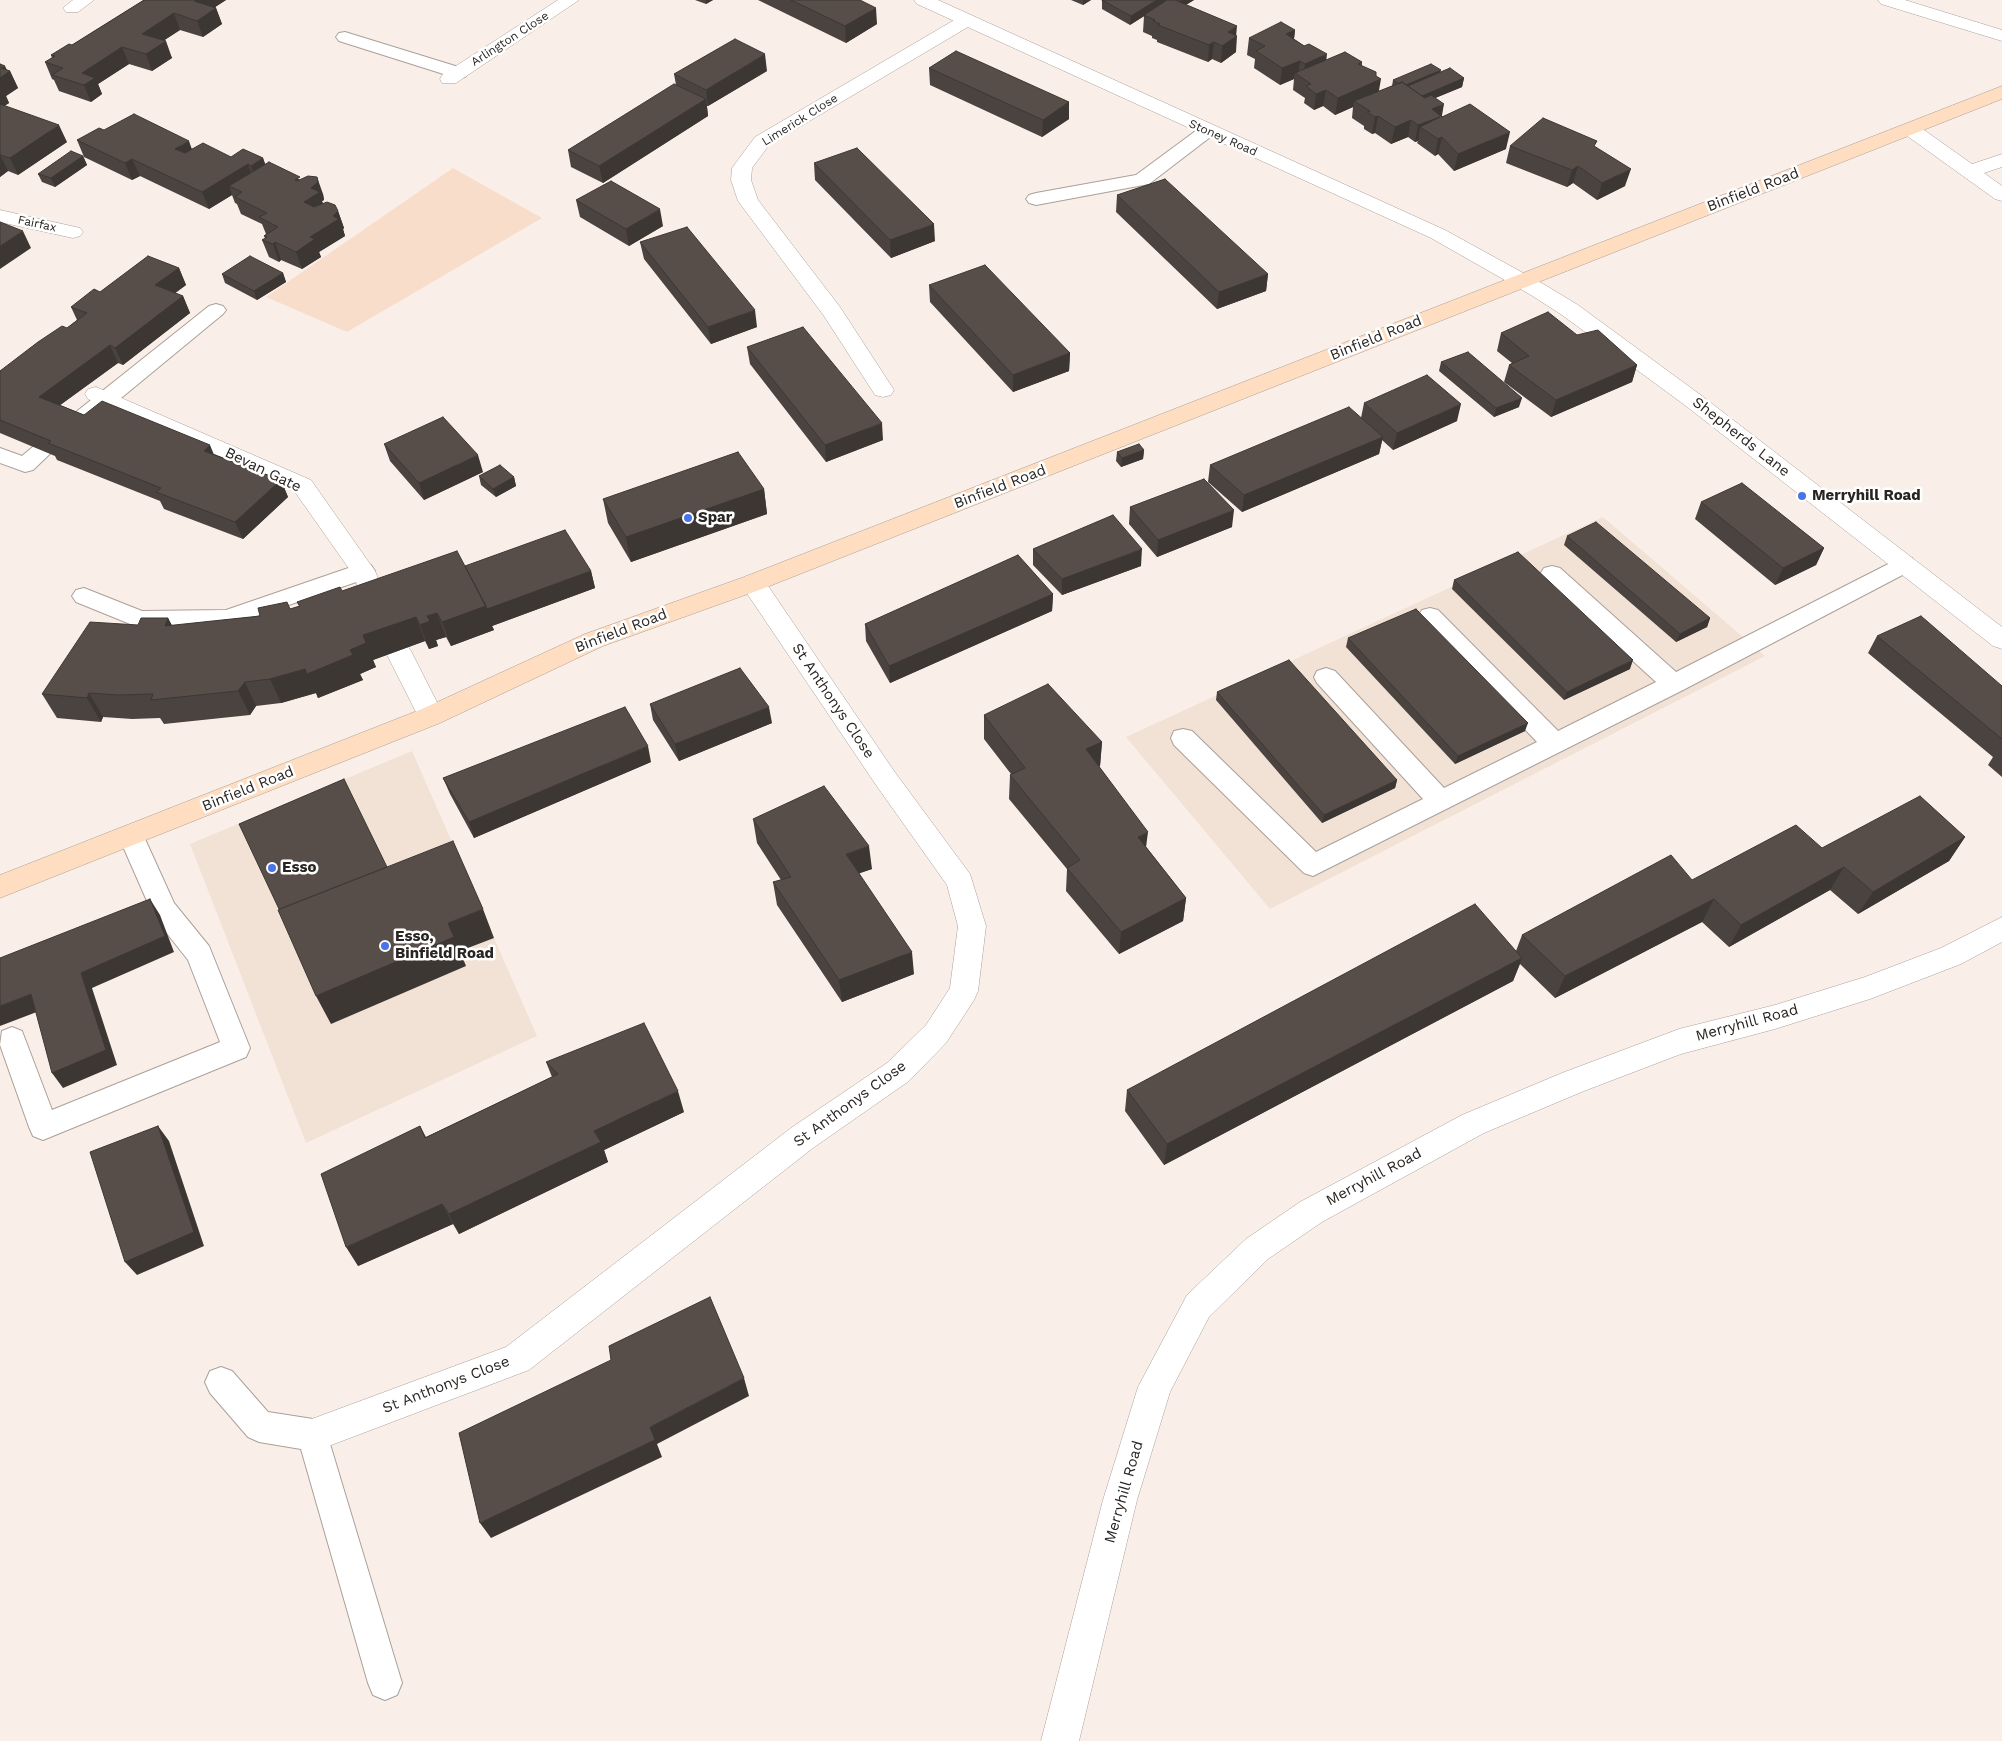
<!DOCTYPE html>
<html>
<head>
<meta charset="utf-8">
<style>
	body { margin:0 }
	canvas { display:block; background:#f9efe8 }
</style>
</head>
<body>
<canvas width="2002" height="1741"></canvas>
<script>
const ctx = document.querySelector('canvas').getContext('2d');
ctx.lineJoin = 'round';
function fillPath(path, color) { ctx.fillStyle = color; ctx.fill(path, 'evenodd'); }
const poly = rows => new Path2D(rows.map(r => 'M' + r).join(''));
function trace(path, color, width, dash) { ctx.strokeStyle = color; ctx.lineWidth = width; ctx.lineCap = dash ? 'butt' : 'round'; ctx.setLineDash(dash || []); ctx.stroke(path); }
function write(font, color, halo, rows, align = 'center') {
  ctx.font = font + ' "Work Sans",sans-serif'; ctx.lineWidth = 5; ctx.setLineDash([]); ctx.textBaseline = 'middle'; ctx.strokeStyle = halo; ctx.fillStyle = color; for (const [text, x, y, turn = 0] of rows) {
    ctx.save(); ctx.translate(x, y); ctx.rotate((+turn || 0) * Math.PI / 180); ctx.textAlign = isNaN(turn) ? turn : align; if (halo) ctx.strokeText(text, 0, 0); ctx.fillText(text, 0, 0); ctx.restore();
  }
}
fillPath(poly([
	[1603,517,1765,656,1270,909,1126,737],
	[412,751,537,1036,306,1143,190,844]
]), '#f2e1d5');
fillPath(poly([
	[453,168,542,218,347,332,266,297]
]), '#f9ddcb');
const service = poly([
	[345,32,465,69,468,73,465,77,459,78,453,77,339,41,336,37,339,33,345,32],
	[1207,125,1213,127,1216,131,1213,135,1149,184,1036,205,1029,203,1026,199,1029,195,1036,193,1136,175,1201,127,1207,125],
	[216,304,223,306,226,310,223,314,92,422,84,424,76,422,73,417,76,412,209,306,216,304],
	[43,443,51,445,54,450,33,470,25,472,0,463,0,448,22,456,35,445,43,443],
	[1904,556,1912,558,1915,564,1912,570,1683,690,1313,876,1304,873,1174,745,1171,738,1174,731,1183,729,1192,731,1316,852,1423,799,1317,683,1314,677,1317,671,1326,668,1335,671,1444,788,1537,742,1422,622,1418,616,1422,610,1430,608,1438,610,1558,731,1656,682,1544,580,1540,574,1544,568,1552,566,1560,568,1676,672,1904,556],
	[363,563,371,565,375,571,371,577,227,626,140,628,76,602,72,596,76,590,84,588,142,611,226,610,363,563],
	[131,825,140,828,174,903,209,946,250,1048,246,1057,43,1140,33,1136,29,1127,0,1045,2,1031,12,1027,22,1031,52,1110,220,1042,188,960,154,917,118,835,122,828,131,825],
	[221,1367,232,1371,268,1412,313,1419,324,1424,402,1683,397,1695,385,1700,373,1695,368,1683,301,1449,259,1442,248,1437,210,1393,205,1382,210,1371,221,1367]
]);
const minor = poly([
	[73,0,94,0,78,12,66,12,63,8,73,0],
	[558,0,579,0,456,83,442,83,440,79,442,75,558,0],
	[1878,0,1905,0,2002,30,2002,41,1881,4,1878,0],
	[967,15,973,16,976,20,973,24,769,145,752,168,751,180,758,200,840,307,894,390,891,395,883,397,875,395,824,316,738,201,731,180,732,168,755,137,961,16,967,15],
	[1910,123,1917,125,1972,164,2002,154,2002,167,1984,173,2002,186,2002,201,1995,199,1903,133,1900,129,1903,125,1910,123],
	[0,210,80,228,83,232,80,236,73,238,0,222,0,210],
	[96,387,311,480,375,571,390,606,387,612,378,615,369,612,352,573,295,492,88,399,85,394,88,389,96,387],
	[753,574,762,577,894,771,970,874,986,926,978,991,974,1000,946,1043,909,1081,813,1148,529,1370,313,1452,301,1447,296,1435,301,1423,506,1347,791,1128,887,1063,926,1025,950,988,958,926,947,885,876,785,744,589,741,583,744,577,753,574],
	[398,642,407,645,411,651,444,716,440,723,431,726,422,723,418,716,385,651,389,645,398,642],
	[2002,917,2002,942,1961,964,1870,999,1775,1029,1681,1054,1584,1091,1484,1133,1322,1222,1268,1259,1209,1317,1170,1392,1137,1500,1079,1741,1041,1741,1103,1500,1138,1387,1187,1295,1246,1239,1300,1202,1462,1115,1562,1073,1679,1029,1775,1005,1865,977,1941,948,2002,917]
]);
const tertiary = poly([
	[914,0,938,0,1445,230,1545,285,1578,305,1702,396,2002,627,2002,649,1993,646,1686,406,1562,315,1531,295,1431,238,917,4,914,0]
]);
const secondary = poly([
	[2002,86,2002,99,762,589,603,646,440,723,0,898,0,875,422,709,585,634,744,577,2002,86]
]);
trace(service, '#aaa09a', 2);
trace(minor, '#aaa09a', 1);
trace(tertiary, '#aaa09a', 1);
trace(secondary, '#aaa09a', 1);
fillPath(service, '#fff');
fillPath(minor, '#fff');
fillPath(tertiary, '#fff');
fillPath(secondary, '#feddc1');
fillPath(poly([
	[144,0,226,0,215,7,216,8,222,24,203,37,180,30,163,41,172,58,152,71,129,64,98,84,102,94,91,102,59,91,54,80,52,79,45,62,52,58,51,55,72,45],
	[695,0,713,0,706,4],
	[758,0,860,0,877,24,846,43],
	[1071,0,1091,0,1083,5],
	[1102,0,1194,0,1186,5,1236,35,1236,52,1221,63,1212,59,1208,62,1157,42,1157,40,1152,38,1152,36,1143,32,1144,16,1130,25,1102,9],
	[1295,30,1294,39,1326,60,1362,62,1362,66,1376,76,1378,92,1392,86,1393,80,1440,72,1464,78,1462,87,1435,98,1442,116,1506,149,1454,171,1438,154,1435,156,1417,143,1418,141,1415,142,1408,137,1391,144,1375,133,1372,134,1364,129,1364,126,1352,118,1353,107,1335,115,1323,106,1314,110,1304,103,1305,98,1293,90,1294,79,1280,85,1254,68,1255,59,1247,55,1249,38],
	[0,64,7,70,10,71,18,88,6,96,9,103,4,106,67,142,18,175,8,171,0,177],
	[929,68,1069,102,1069,119,1042,137,930,85],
	[767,71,708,106,707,106,708,116,603,183,571,167,568,150,676,85,674,74],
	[104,130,231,157,263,158,265,164,301,180,323,194,324,200,322,201,323,204,338,211,344,228,343,229,345,236,319,252,321,257,302,269,281,260,279,262,269,257,262,240,265,238,264,236,266,234,262,224,241,214,237,204,235,203,232,195,209,209,140,176,132,180,84,157,77,140],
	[1510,146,1595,147,1625,186,1597,200,1573,183,1567,187,1506,163],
	[83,156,87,165,55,187,42,182,38,174],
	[814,163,935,241,891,258,815,180],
	[1117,195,1268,274,1266,291,1217,309,1116,212],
	[576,200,663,226,629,246,580,217],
	[640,242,757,327,711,344,644,259],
	[179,268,186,285,175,293,183,296,190,313,123,365,118,363,60,405,84,415,214,454,281,480,288,497,243,539,164,509,160,501,57,460,55,456,0,433,0,371,67,328,77,320,71,307,100,292],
	[283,273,286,282,257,300,225,283,222,274],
	[929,285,1070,353,1069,371,1013,392,930,302],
	[1501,333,1577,335,1637,365,1632,382,1551,417,1504,382,1509,365,1512,363,1497,351],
	[747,347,883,440,826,462,750,364],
	[1441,362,1519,407,1494,417,1439,371],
	[1364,403,1457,421,1393,450,1382,440,1379,454,1242,512,1208,482,1210,465,1361,418],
	[384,444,483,472,424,500,390,461],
	[1144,450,1143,459,1121,467,1116,461,1117,452],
	[479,476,514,477,516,486,496,497,481,485],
	[764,489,767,514,631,562,608,523,603,499],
	[1701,502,1824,548,1816,565,1775,585,1695,519],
	[1130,507,1232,527,1157,557,1129,524],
	[1567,536,1710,618,1707,627,1676,642,1564,545],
	[1033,549,1141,566,1062,595,1033,565],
	[465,566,591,571,595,588,492,626,494,630,451,646,446,637,436,640,438,646,429,649,425,641,373,660,376,667,360,674,363,680,318,698,316,693,281,703,256,706,250,715,164,724,160,718,132,719,103,717,101,722,57,718,42,694,138,625,168,618,172,626,260,616,291,609,299,606,297,602,342,591],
	[1454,580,1630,669,1564,700,1452,589],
	[1053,594,1052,611,890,683,866,641,865,624],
	[1877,636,2002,686,2002,777,1988,765,1993,757,1868,653],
	[1348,638,1525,731,1455,764,1346,647],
	[1217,692,1397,780,1395,788,1322,823,1216,700],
	[650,704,772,723,679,761,653,720],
	[984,715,1102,742,1100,766,1099,766,1146,847,1186,898,1183,921,1119,954,1066,891,1067,869,1009,799,1010,775,1011,774,984,739],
	[651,762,474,838,450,794,443,778],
	[753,819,872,869,859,873,914,974,842,1002,777,905,773,882,781,880,757,843],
	[1965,837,1949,861,1858,914,1830,890,1729,947,1702,922,1555,998,1520,964,1513,981,1164,1165,1125,1111,1127,1090,1516,951,1522,935,1692,880,1822,848],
	[546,1062,684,1112,604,1150,608,1162,459,1234,453,1224,358,1266,420,1126,426,1137,552,1077]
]), '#4b433f');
fillPath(poly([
	[195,0,226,0,200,17,194,1],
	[706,0,713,0,706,4],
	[1083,0,1091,0,1083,5],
	[1157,0,1165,0,1165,3,1130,25,1131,16],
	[1181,0,1194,0,1179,9,1180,1],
	[216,8,222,24,203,37,197,21],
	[876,8,877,24,846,43,845,26],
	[174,13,180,30,149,50,142,34],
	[1237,26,1236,37,1237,36,1236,52,1221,63,1222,46,1228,32],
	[1295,30,1293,47,1286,34],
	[166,41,172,58,152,71,146,54],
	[1214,42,1212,59,1208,62,1209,45],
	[122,47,129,64,98,84,102,94,91,102,84,85,82,73],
	[765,54,767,71,708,106,706,90],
	[1327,54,1325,71,1303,79,1305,64],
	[1300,61,1298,75,1295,73,1294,79,1280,85,1282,68],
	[5,66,8,72,10,71,18,88,6,96,9,103,0,109,0,78,1,68],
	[1441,70,1439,79,1409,92,1403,86],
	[1464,78,1462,87,1416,106,1418,98],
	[1381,79,1378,96,1354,101,1353,107,1335,115,1338,98],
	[1326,90,1323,106,1314,110,1316,94],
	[706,99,708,116,603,183,599,166],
	[1069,102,1069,119,1042,137,1043,120],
	[1444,104,1441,121,1420,127,1418,141,1415,142,1418,125,1432,109],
	[1378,116,1375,133,1372,134,1375,117],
	[1411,120,1408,137,1391,144,1395,127],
	[59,125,67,142,18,175,10,158],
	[1510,132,1506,149,1454,171,1458,154],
	[1442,137,1438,154,1435,156,1438,139],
	[189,141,195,158,175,149],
	[0,155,8,171,0,177],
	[83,156,87,165,55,187,51,178],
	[263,158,269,175,257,183,251,166],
	[132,159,140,176,132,180,125,163],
	[248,164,254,181,229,186,232,195,209,209,202,192],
	[1578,166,1573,183,1567,187,1572,170],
	[1631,169,1625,186,1597,200,1602,183],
	[317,177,323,194,324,200,322,201,325,209,310,220,304,202,311,188],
	[660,209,663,226,629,246,626,229],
	[338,211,344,228,343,229,345,236,319,252,321,257,302,269,296,252,310,237],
	[934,224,935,241,891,258,890,240],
	[23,231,31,248,0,269,0,246],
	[275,242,281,260,279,262,273,244],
	[179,268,186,285,162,303,155,285],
	[283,273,286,282,257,300,254,291],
	[1268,274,1266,291,1217,309,1219,292],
	[183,296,190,313,123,365,115,348],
	[755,310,757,327,711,344,708,327],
	[110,345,118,363,48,414,39,397],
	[1070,353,1069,371,1013,392,1013,375],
	[1637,365,1632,382,1551,417,1556,400],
	[1522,398,1519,407,1494,417,1496,408],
	[1461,404,1457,421,1393,450,1397,433],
	[882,423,883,440,826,462,825,445],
	[1383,437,1379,454,1242,512,1244,495],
	[210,445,217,462,204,451],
	[1144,450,1143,459,1121,467,1122,458],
	[478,455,483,472,424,500,419,483],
	[514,477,516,486,496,497,493,489],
	[281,480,288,497,243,539,235,522],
	[764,489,767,514,631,562,626,537],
	[1234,510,1232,527,1157,557,1158,540],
	[1824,548,1816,565,1775,585,1783,568],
	[1142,549,1141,566,1062,595,1062,579],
	[591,571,595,588,492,626,494,630,451,646,442,622,486,606],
	[1053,594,1052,611,890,683,889,666],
	[437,613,446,637,436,640,438,646,429,649,420,625,427,616],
	[416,617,425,641,373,660,376,667,360,674,363,680,318,698,316,693,281,703,270,679,350,650,363,635],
	[168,618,181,642,165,626],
	[1710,618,1707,627,1676,642,1680,634],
	[1633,660,1630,669,1564,700,1567,692],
	[245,682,256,706,250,715,238,691],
	[89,693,103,717,101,722,87,698],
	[769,707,772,723,679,761,675,744],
	[1528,723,1525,731,1455,764,1458,756],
	[1102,742,1100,766,1084,773,1086,749],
	[648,746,651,762,474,838,469,822],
	[1397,780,1395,788,1322,823,1324,815],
	[1148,832,1145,855,1138,837],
	[1965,837,1949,861,1858,914,1873,892],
	[869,846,872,869,849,877,846,854],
	[1844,867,1830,890,1729,947,1741,925],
	[1186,898,1183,921,1119,954,1121,932],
	[150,899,160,915,174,952,92,988,117,1065,63,1088,52,1073,81,973],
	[1714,899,1702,922,1555,998,1565,976],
	[483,909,494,938,460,951,466,966,331,1024,316,996,448,923],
	[912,952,914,974,842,1002,839,980],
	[1522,958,1513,981,1164,1165,1167,1144],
	[31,994,42,1010,0,1026,0,1006],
	[678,1091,684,1112,604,1150,608,1162,459,1234,449,1214,594,1131],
	[158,1126,169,1141,204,1246,137,1275,125,1262],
	[442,1204,453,1224,358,1266,346,1247],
	[744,1378,749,1396,657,1444,662,1457,491,1538,480,1523,650,1427]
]), '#3d3733');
const building = poly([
	[144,0,195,0,194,1,216,8,197,21,174,13,142,34,166,41,146,54,122,47,82,73,95,78,84,85,52,75,63,68,45,62,55,56,51,55,69,44,72,45,144,0],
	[791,0,860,0,876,8,845,26,791,0],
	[1102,0,1157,0,1131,16,1102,0],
	[1167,0,1175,0,1237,26,1228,32,1237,36,1222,46,1214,42,1209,45,1158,25,1160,24,1153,21,1155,20,1144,15,1167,0],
	[1281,22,1295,30,1286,34,1304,46,1309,44,1327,54,1305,64,1300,61,1282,68,1256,51,1265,46,1249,38,1281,22],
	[735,39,765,54,706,90,674,74,735,39],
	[956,51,1069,102,1043,120,929,68,956,51],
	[1345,52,1362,62,1358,64,1376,72,1376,76,1381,79,1338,98,1326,90,1316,94,1306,86,1311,84,1295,73,1345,52],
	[0,64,5,66,1,68,10,71,0,78,0,64],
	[1431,64,1441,70,1406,85,1402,82,1399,84,1393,80,1431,64],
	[1450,68,1464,78,1422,96,1408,86,1450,68],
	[1402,82,1425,98,1431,95,1444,104,1432,109,1442,117,1470,104,1510,132,1458,154,1442,137,1438,139,1420,127,1440,117,1418,125,1411,120,1395,127,1378,116,1375,117,1367,112,1370,111,1354,101,1402,82],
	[674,84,706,99,599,166,568,150,674,84],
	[0,104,59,125,10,158,0,155,0,104],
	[134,114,189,141,175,149,185,153,203,143,231,157,243,149,263,158,251,166,248,164,202,192,132,159,125,163,77,140,99,128,104,130,134,114],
	[1543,118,1597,141,1594,146,1631,169,1602,183,1578,166,1572,170,1510,146,1543,118],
	[857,148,934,224,890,240,814,163,857,148],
	[71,151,83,156,51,178,38,174,71,151],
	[269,162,300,177,295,180,297,181,308,176,317,177,318,182,311,188,320,192,304,202,314,207,327,202,335,205,338,211,333,216,339,219,310,237,315,239,296,252,275,242,273,244,262,240,267,237,264,236,278,227,259,217,267,213,235,197,242,192,229,186,269,162],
	[1165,179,1268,274,1219,292,1117,195,1165,179],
	[611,181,660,209,626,229,576,200,611,181],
	[0,222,23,231,0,246,0,222],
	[687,227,755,310,708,327,640,242,687,227],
	[148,256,179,268,155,285,183,296,115,348,110,345,39,397,84,415,102,401,210,445,204,451,281,480,235,522,156,492,161,488,48,443,51,441,0,420,0,371,38,342,62,326,67,328,87,313,71,307,94,289,100,292,148,256],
	[250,256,283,273,254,291,222,274,250,256],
	[985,265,1070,353,1013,375,929,285,985,265],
	[1548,312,1577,335,1598,330,1637,365,1556,400,1509,365,1529,356,1501,333,1548,312],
	[803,327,882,423,825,445,747,347,803,327],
	[1468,352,1522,398,1496,408,1441,362,1468,352],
	[1427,375,1461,404,1397,433,1364,403,1427,375],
	[1349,407,1383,437,1244,495,1210,465,1349,407],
	[443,417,478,455,419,483,384,444,443,417],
	[1139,444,1144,450,1122,458,1117,452,1139,444],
	[738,452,764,489,626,537,603,499,738,452],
	[500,465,514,477,493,489,479,476,500,465],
	[1204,479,1234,510,1158,540,1130,507,1204,479],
	[1742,483,1824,548,1783,568,1701,502,1742,483],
	[1113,515,1142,549,1062,579,1033,549,1113,515],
	[1596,522,1710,618,1680,634,1567,536,1596,522],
	[565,530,591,571,487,609,465,566,565,530],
	[457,551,486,606,442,622,437,613,427,616,430,621,420,625,416,617,363,635,366,643,350,650,353,655,307,674,305,669,270,679,245,682,238,691,151,700,153,694,119,695,89,693,87,698,42,694,90,622,138,625,141,618,168,618,165,626,260,616,258,608,287,602,290,609,300,606,297,602,340,587,342,591,457,551],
	[1518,552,1633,660,1567,692,1454,580,1518,552],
	[1018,555,1053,594,889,666,865,624,1018,555],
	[1416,609,1528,723,1458,756,1348,638,1416,609],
	[1921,616,2002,686,2002,739,1877,636,1921,616],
	[1289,660,1397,780,1324,815,1217,692,1289,660],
	[740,668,769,707,675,744,650,704,740,668],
	[1048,684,1102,742,1086,749,1148,832,1138,837,1186,898,1121,932,1067,868,1080,860,1010,775,1025,768,984,715,1048,684],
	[625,707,648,746,469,822,443,778,625,707],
	[344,779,387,867,279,909,239,824,344,779],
	[824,786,869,846,846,854,912,952,839,980,773,882,791,877,753,819,824,786],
	[1920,796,1965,837,1873,892,1844,867,1741,925,1714,899,1565,976,1522,935,1671,855,1692,880,1796,825,1822,848,1920,796],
	[453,841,483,909,448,923,454,937,316,996,278,910,453,841],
	[150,899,165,936,81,973,106,1050,52,1073,31,994,0,1006,0,958,150,899],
	[1475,904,1522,958,1167,1144,1127,1090,1475,904],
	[644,1023,678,1091,594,1131,601,1142,449,1214,442,1204,346,1247,321,1174,420,1126,425,1138,558,1074,546,1062,644,1023],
	[158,1126,194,1232,125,1262,90,1152,158,1126],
	[710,1297,744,1378,650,1427,655,1440,480,1523,459,1433,611,1360,609,1346,710,1297]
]);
fillPath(building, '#574e49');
trace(building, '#3d3733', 1);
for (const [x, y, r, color] of [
	[1802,496,5,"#4973e6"],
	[688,518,5,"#4973e6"],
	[272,868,5,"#4973e6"],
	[385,946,5,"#4973e6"]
]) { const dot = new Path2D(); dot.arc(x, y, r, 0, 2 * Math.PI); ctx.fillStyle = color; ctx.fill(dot); trace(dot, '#fff', 2); }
write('12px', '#282421', '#fff', [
	["Arlington Close",510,39,-33],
	["Limerick Close",800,120,-32],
	["Stoney Road",1223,138,24],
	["Fairfax",37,224,12]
]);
write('15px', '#282421', '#fff', [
	["Binfield Road",1753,190,-21],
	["Binfield Road",1376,338,-22],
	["Shepherds Lane",1741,437,38],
	["Bevan Gate",263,470,26],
	["Binfield Road",1000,487,-21],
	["Binfield Road",621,631,-21],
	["St Anthonys Close",833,701,56],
	["Binfield Road",248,789,-22],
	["Merryhill Road",1747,1023,-15],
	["St Anthonys Close",850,1104,-36],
	["Merryhill Road",1374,1177,-28],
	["St Anthonys Close",446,1385,-21],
	["Merryhill Road",1124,1492,-74]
]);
write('bold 15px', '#282421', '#fff', [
	["Merryhill Road",1812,496],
	["Spar",698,518],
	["Esso",282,868],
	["Esso,",395,937],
	["Binfield Road",395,954]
], 'left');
</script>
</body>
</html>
